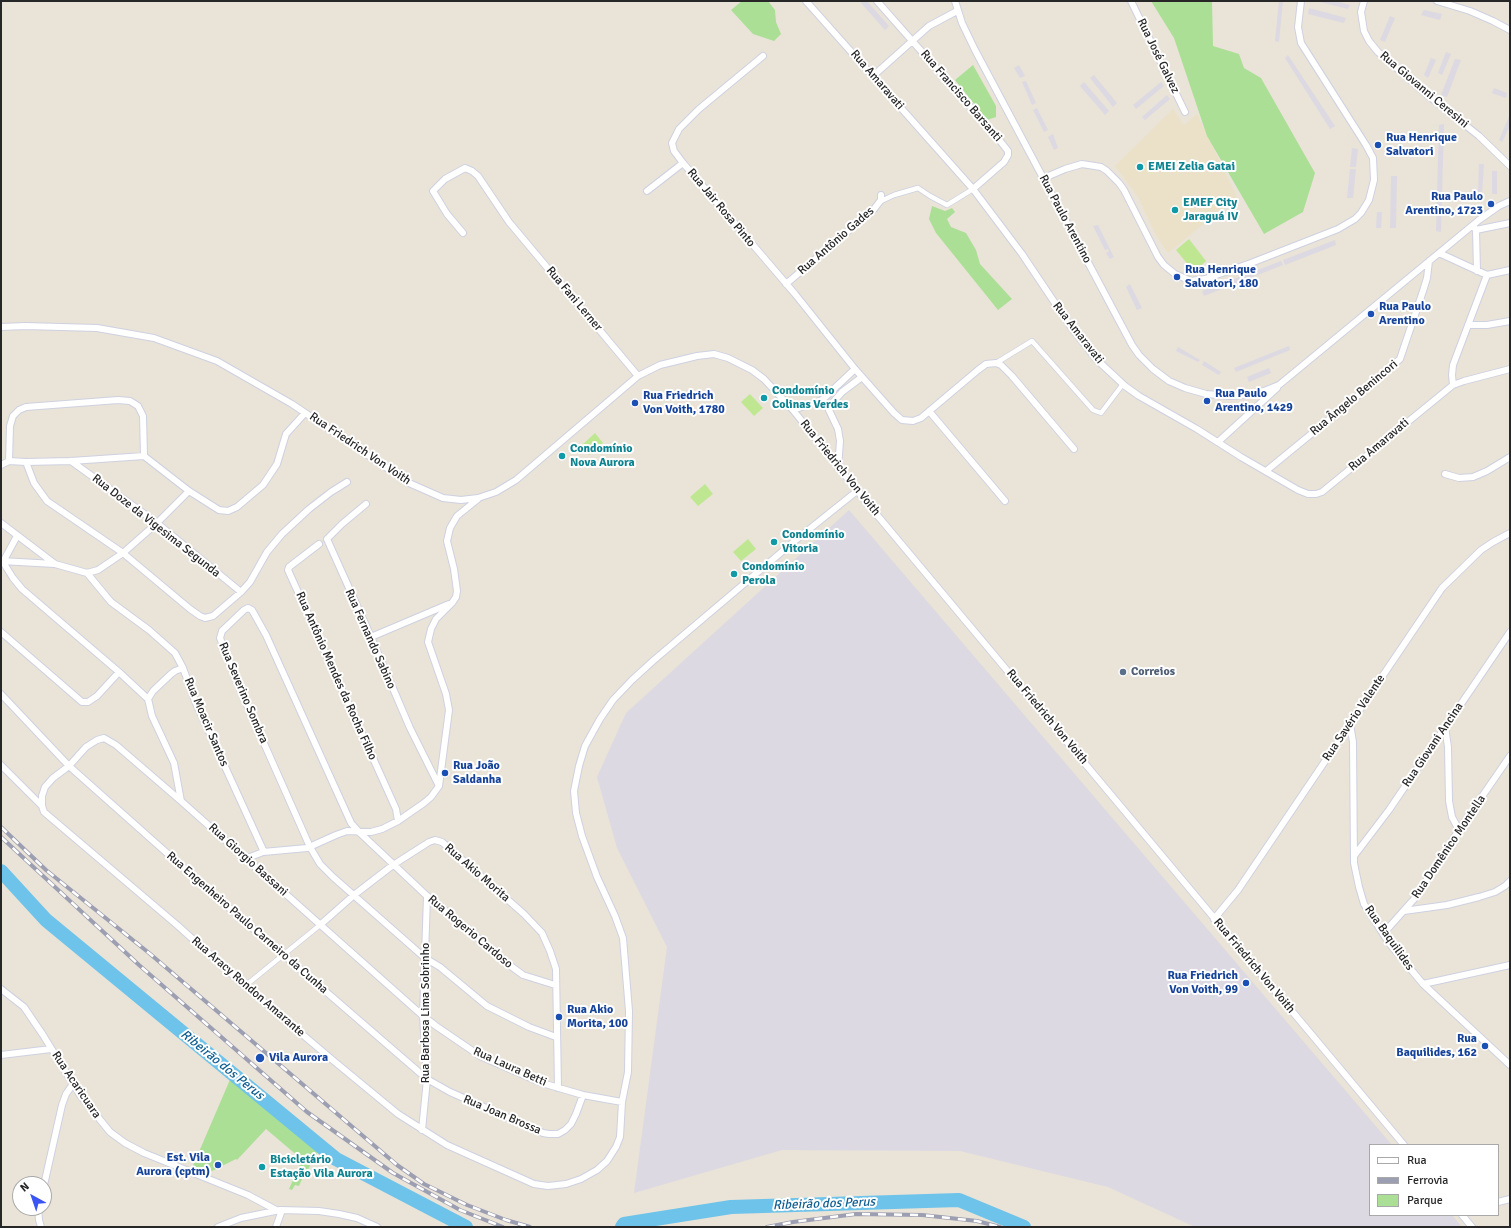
<!DOCTYPE html>
<html>
<head>
<meta charset="utf-8">
<style>
	body { margin:0 }
	#map { position:relative; width:1511px; height:1228px; overflow:hidden; background:#eae3d8; font-family:Signika,sans-serif }
	canvas { display:block }
	.frame { position:absolute; inset:0; border:2px solid #272727; pointer-events:none }
	.legend { position:absolute; left:1369px; top:1144px; width:130px; height:72px; box-sizing:border-box; background:#fff; border:1px solid #a9a9a9; margin:0; padding:5px 7px; list-style:none; font-size:12px; color:#272727 }
	.legend li { display:flex; align-items:center; gap:8px; height:20px }
	.legend b { width:20px; border:1px solid #a9a9a9 }
	.north { position:absolute; left:12px; top:1176px; width:40px; height:40px; box-sizing:border-box; background:#fff; border:1px solid #a9a9a9; border-radius:50%; rotate:320deg; font-size:11px; font-weight:700; line-height:16px; text-align:center; color:#272727 }
	.north::after { content:''; display:block; margin:auto; width:14px; height:18px; background:#3b55f4; clip-path:polygon(50% 0,100% 100%,50% 72%,0 100%) }
</style>
</head>
<body>
<div id="map">
<canvas width="1511" height="1228"></canvas>
<div class="frame"></div>
<ul class="legend">
<li><b style="height:5px;background:#fff"></b>Rua</li>
<li><b style="height:5px;background:#9c9eb1"></b>Ferrovia</li>
<li><b style="height:11px;background:#abdf96"></b>Parque</li>
</ul>
<div class="north">N</div>
</div>
<script>
const ctx = document.querySelector('canvas').getContext('2d');
ctx.lineJoin = 'round';
function fillPath(path, color) { ctx.fillStyle = color; ctx.fill(path, 'evenodd'); }
const poly = rows => new Path2D(rows.map(r => 'M' + r).join(''));
function trace(path, color, width, dash) { ctx.strokeStyle = color; ctx.lineWidth = width; ctx.lineCap = dash ? 'butt' : 'round'; ctx.setLineDash(dash || []); ctx.stroke(path); }
function write(font, color, halo, rows, align = 'center') {
  ctx.font = font + ' Signika,sans-serif'; ctx.lineWidth = 4; ctx.setLineDash([]); ctx.textBaseline = 'middle'; ctx.strokeStyle = halo; ctx.fillStyle = color; for (const [text, x, y, turn = 0] of rows) {
    ctx.save(); ctx.translate(x, y); ctx.rotate((+turn || 0) * Math.PI / 180); ctx.textAlign = isNaN(turn) ? turn : align; if (halo) ctx.strokeText(text, 0, 0); ctx.fillText(text, 0, 0); ctx.restore();
  }
}
fillPath(poly([
	[863,1,867,1,889,26,885,30,861,3],
	[1279,1,1283,1,1279,42,1275,41],
	[1316,1,1335,1,1350,5,1348,9],
	[1309,8,1346,18,1344,23,1308,14],
	[1424,10,1442,14,1440,20,1421,15],
	[1390,16,1395,18,1385,42,1380,40],
	[1446,52,1451,54,1442,75,1438,73],
	[1288,55,1335,126,1330,129,1285,58],
	[1431,58,1436,60,1428,78,1424,75],
	[1455,59,1461,60,1447,97,1441,95],
	[1019,65,1025,76,1020,78,1014,68],
	[1094,75,1117,103,1113,107,1090,78],
	[1026,81,1036,103,1032,105,1022,82],
	[1084,82,1109,111,1105,115,1080,86],
	[1161,82,1164,86,1136,109,1133,105],
	[1494,88,1507,93,1506,98,1492,93],
	[1167,95,1170,99,1145,120,1142,117],
	[1037,108,1048,130,1044,132,1033,110],
	[1510,114,1510,126,1502,142,1499,140],
	[1444,124,1441,232,1436,231,1439,125],
	[1053,134,1058,148,1054,150,1048,137],
	[1352,148,1358,149,1356,167,1350,167],
	[1479,164,1484,164,1482,193,1478,193],
	[1350,169,1356,169,1353,198,1347,198],
	[1492,171,1497,171,1497,194,1492,194],
	[1391,176,1397,176,1396,228,1390,228],
	[1377,212,1382,212,1381,228,1376,228],
	[1098,225,1114,257,1110,259,1106,253,1109,251,1108,249,1105,250,1093,226],
	[1335,240,1336,245,1285,265,1283,260],
	[1281,261,1283,265,1204,296,1202,291],
	[1130,284,1142,308,1137,310,1126,287],
	[1289,346,1290,350,1236,372,1234,368],
	[1178,347,1200,360,1198,362,1176,351],
	[1204,361,1221,372,1219,375,1202,365],
	[1269,368,1271,373,1249,382,1247,377],
	[849,510,1392,1145,1370,1145,1370,1215,1452,1215,1462,1227,1195,1227,1108,1187,960,1151,782,1150,634,1193,667,947,617,848,597,777,626,713]
]), '#dcd9e2');
fillPath(poly([
	[1173,109,1184,125,1197,114,1237,197,1168,253,1155,233,1138,197,1115,166]
]), '#ebe1c8');
fillPath(poly([
	[742,1,768,1,775,10,776,22,781,34,774,41,753,34,731,10],
	[1151,1,1212,1,1213,46,1239,54,1244,68,1261,78,1315,173,1303,212,1264,234,1207,136,1174,38],
	[973,65,996,106,996,117,987,120,955,80],
	[932,206,945,211,952,208,955,212,947,219,951,227,966,233,976,250,980,264,1012,299,998,310,936,233,929,219],
	[232,1075,316,1148,317,1154,313,1164,311,1163,304,1179,302,1179,299,1186,295,1185,292,1190,289,1189,300,1164,299,1157,266,1129,237,1160,236,1159,206,1174,192,1168]
]), '#abdf96');
fillPath(poly([
	[1189,239,1206,261,1194,272,1176,250],
	[750,394,763,408,754,416,741,402],
	[595,433,603,443,589,455,581,446],
	[705,484,713,494,698,506,690,497],
	[748,539,756,549,741,561,733,552]
]), '#bfe791');
trace(poly([
	[1,871,46,920,336,1159,466,1227],
	[622,1227,624,1224,731,1207,959,1200,1024,1227]
]), '#6dc3ea', 14);
const pedestrian = poly([
	[879,202,894,195,918,188,930,196,947,205,973,189],
	[996,363,1032,341,1093,410,1101,413,1123,384],
	[245,986,320,925]
]);
const minor = poly([
	[806,1,973,189,1022,254,1071,327,1096,359,1125,386,1139,396,1197,429,1241,457,1298,490,1308,494,1316,494,1322,492,1453,385,1464,381,1510,369],
	[877,1,997,137,1008,151,1008,155,1004,162,973,189],
	[955,1,962,23,975,50,1132,345,1139,355,1153,369,1169,381,1185,388,1206,394,1230,396,1245,395,1264,391,1279,385,1479,220,1499,206,1510,201],
	[1131,1,1185,112],
	[1364,1,1361,12,1364,31,1369,41,1378,52,1425,93,1479,136,1510,166],
	[1437,1,1470,11,1493,21,1510,30],
	[763,56,699,109,679,129,672,143,674,151,683,163,795,294,855,369,894,413,902,420,913,421,921,418,978,370,986,364,996,363,1001,365,1012,376,1074,449],
	[873,76,929,26,957,11],
	[1044,178,1065,169,1082,164,1101,167,1107,171,1119,183,1124,190,1158,257,1164,265,1175,274,1191,281,1205,279,1251,263,1338,229,1355,219,1361,213,1369,200,1374,180,1373,158,1366,145,1301,43,1298,27,1301,1],
	[647,191,683,163],
	[1474,227,1476,230,1510,223],
	[1476,230,1477,271],
	[463,233,447,214,433,191,445,179,465,168,472,171,478,176,509,222,638,376],
	[1439,253,1487,275,1510,270],
	[786,284,874,209,881,200,881,195],
	[1468,325,1487,325,1510,321],
	[1,327,25,326,97,328,154,338,217,361,292,404,409,483,443,498,461,500,478,498,496,492,516,480,638,376,660,365,697,356,714,354,728,358,752,370,764,379,793,410,867,503,1404,1145],
	[1453,385,1452,375,1453,365,1487,275],
	[822,400,828,408,838,429,840,441,838,468],
	[828,408,842,392,862,377],
	[793,410,822,400,855,369],
	[929,411,1005,501],
	[1218,442,1277,388],
	[9,461,10,426,13,416,19,410,26,407,118,400,130,401,138,406,143,416,144,456],
	[71,461,157,523,241,592],
	[26,462,34,483,47,501,123,553,190,609,200,616,205,618,213,616,241,592,250,582,267,552,282,534,309,509,331,492,347,482],
	[1,465,9,461,26,462,71,461,144,456,189,491,219,510,228,511,237,507,263,485,277,464,286,434,305,413],
	[1266,471,1354,399,1400,359,1423,291,1427,278,1429,261],
	[1445,474,1459,478,1473,477,1487,471,1510,457],
	[366,504,342,524,327,539,371,637,410,728,439,786],
	[1,523,55,564],
	[17,536,3,562,13,578,22,589,119,672,148,699],
	[319,544,289,567,288,570,396,809,398,821],
	[1,561,55,564,87,573,98,570,123,553,157,523,189,491],
	[87,573,111,602,149,630,175,653,183,668],
	[1,632,82,702,88,702,97,696,119,672],
	[371,637,449,604],
	[1,694,69,766,213,894,427,1079,450,1092,477,1104,543,1133,549,1134,558,1134,565,1130,571,1124,576,1114,583,1095],
	[1350,724,1353,742,1354,863,1359,887,1364,904,1389,943,1423,984,1510,1065],
	[1445,727,1448,747,1449,801,1452,817,1459,830],
	[1,765,42,806],
	[181,801,174,763,152,716,148,699,153,691,171,674,175,671,183,668,195,701,264,852],
	[1354,856,1389,810,1510,632],
	[245,859,263,852,307,848,336,835,347,831,371,832,382,829,398,821,424,803,431,797,439,786,449,710,446,694,428,642,431,629,436,619,452,603,456,597,457,591,454,569,447,541,450,528,457,516,478,499],
	[1404,911,1447,905,1479,897,1495,892,1505,886,1510,881],
	[1214,919,1238,890,1442,588,1481,550,1493,542,1510,533],
	[320,925,354,895,393,865,429,842,435,840,442,842,524,914,542,933,550,951,556,969,558,1088],
	[1383,934,1415,898,1459,830,1510,756],
	[1423,984,1510,965],
	[555,985,523,975,512,967,440,906,427,896,359,832,351,823,266,635,252,610,248,608,244,610,222,631,220,638,239,687,310,847,320,864,333,877,425,958,440,967,487,1006,529,1027,556,1037],
	[1,989,24,1007,43,1035,80,1095,110,1132,125,1143,144,1153,248,1195,276,1210],
	[1,1055,51,1049],
	[622,1102,583,1095,542,1083,480,1056,436,1026,423,1016,181,801,116,745,104,738,97,740,86,747,69,766,53,778,45,787,42,796,42,806,44,812,177,925,245,986,335,1062,398,1114,447,1145,534,1184,548,1186,566,1184,581,1179,597,1170,607,1161,616,1147,620,1137,622,1102,628,1072,629,1011,623,938,615,916,597,877,582,836,576,813,574,791,579,766,585,746,600,719,613,700,632,680,654,660,797,539,857,491],
	[422,1130,427,1079,423,1016,427,896],
	[44,1185,62,1105,66,1094,73,1084],
	[1498,1202,1510,1199],
	[38,1208,39,1220,41,1227],
	[1462,1215,1472,1227],
	[218,1227,241,1218,280,1210,319,1211,339,1214,357,1218,377,1227],
	[276,1227,282,1210]
]);
trace(pedestrian, '#ced1e0', 6);
trace(minor, '#ced1e0', 8);
trace(pedestrian, '#fff', 4.5);
trace(minor, '#fff', 6);
const rail = poly([
	[1,827,46,870,149,953,397,1165,424,1184,467,1205,506,1220,530,1227],
	[1,837,139,965,307,1112,393,1173,460,1210,503,1227],
	[767,1227,793,1222,856,1214,922,1215,977,1221,1000,1227]
]);
trace(rail, '#9c9eb1', 4);
trace(rail, '#fff', 2.5, [8]);
for (const [x, y, r, color] of [
	[1378,145,4,"#1a4fb4"],
	[1140,167,4,"#0f9aa8"],
	[1491,204,4,"#1a4fb4"],
	[1175,210,4,"#0f9aa8"],
	[1177,277,4,"#1a4fb4"],
	[1371,314,4,"#1a4fb4"],
	[764,398,4,"#0f9aa8"],
	[1207,401,4,"#1a4fb4"],
	[635,403,4,"#1a4fb4"],
	[562,456,4,"#0f9aa8"],
	[774,542,4,"#0f9aa8"],
	[734,574,4,"#0f9aa8"],
	[1123,672,4,"#5c6f8a"],
	[445,773,4,"#1a4fb4"],
	[1246,983,4,"#1a4fb4"],
	[559,1017,4,"#1a4fb4"],
	[1485,1046,4,"#1a4fb4"],
	[260,1058,5,"#1a4fb4"],
	[218,1165,4,"#1a4fb4"],
	[262,1167,4,"#0f9aa8"]
]) { const dot = new Path2D(); dot.arc(x, y, r, 0, 2 * Math.PI); ctx.fillStyle = color; ctx.fill(dot); trace(dot, '#fff', 1.5); }
write('12px', '#272727', '#fff', [
	["Rua José Galvez",1158,56,64],
	["Rua Amaravati",877,80,49],
	["Rua Giovanni Ceresini",1424,90,40],
	["Rua Francisco Barsanti",961,96,49],
	["Rua Jair Rosa Pinto",721,208,50],
	["Rua Paulo Arentino",1065,219,62],
	["Rua Antônio Gades",836,241,-41],
	["Rua Fani Lerner",574,299,50],
	["Rua Amaravati",1078,333,52],
	["Rua Ângelo Benincori",1354,398,-40],
	["Rua Amaravati",1379,445,-40],
	["Rua Friedrich Von Voith",360,449,34],
	["Rua Friedrich Von Voith",840,468,51],
	["Rua Doze da Vigesima Segunda",156,526,38],
	["Rua Fernando Sabino",370,639,66],
	["Rua Antônio Mendes da Rocha Filho",336,676,66],
	["Rua Severino Sombra",243,693,67],
	["Rua Friedrich Von Voith",1047,717,50],
	["Rua Savério Valente",1354,718,-56],
	["Rua Moacir Santos",206,722,67],
	["Rua Giovani Ancina",1433,745,-56],
	["Rua Domênico Montella",1449,847,-56],
	["Rua Giorgio Bassani",248,860,42],
	["Rua Akio Morita",477,873,41],
	["Rua Engenheiro Paulo Carneiro da Cunha",247,923,41],
	["Rua Rogerio Cardoso",470,932,40],
	["Rua Baquilides",1389,938,55],
	["Rua Friedrich Von Voith",1254,966,50],
	["Rua Aracy Rondon Amarante",248,987,41],
	["Rua Barbosa Lima Sobrinho",426,1013,-90],
	["Rua Laura Betti",510,1067,24],
	["Rua Acaricuara",76,1085,56],
	["Rua Joan Brossa",502,1115,23]
]);
write('bold 12px', '#164399', '#fff', [
	["Rua Henrique",1386,138],
	["Salvatori",1386,152],
	["Rua Paulo",1483,197,"right"],
	["Arentino, 1723",1483,211,"right"],
	["Rua Henrique",1185,270],
	["Salvatori, 180",1185,284],
	["Rua Paulo",1379,307],
	["Arentino",1379,321],
	["Rua Paulo",1215,394],
	["Arentino, 1429",1215,408],
	["Rua Friedrich",643,396],
	["Von Voith, 1780",643,410],
	["Rua João",453,766],
	["Saldanha",453,780],
	["Rua Friedrich",1238,976,"right"],
	["Von Voith, 99",1238,990,"right"],
	["Rua Akio",567,1010],
	["Morita, 100",567,1024],
	["Rua",1477,1039,"right"],
	["Baquilides, 162",1477,1053,"right"],
	["Vila Aurora",269,1058],
	["Est. Vila",210,1158,"right"],
	["Aurora (cptm)",210,1172,"right"]
], 'left');
write('bold 12px', '#0d838f', '#fff', [
	["EMEI Zelia Gatai",1148,167],
	["EMEF City",1183,203],
	["Jaraguá IV",1183,217],
	["Condomínio",772,391],
	["Colinas Verdes",772,405],
	["Condomínio",570,449],
	["Nova Aurora",570,463],
	["Condomínio",782,535],
	["Vitoria",782,549],
	["Condomínio",742,567],
	["Perola",742,581],
	["Bicicletário",270,1160],
	["Estação Vila Aurora",270,1174]
], 'left');
write('bold 12px', '#4e5e75', '#fff', [
	["Correios",1131,672]
], 'left');
write('italic 13px', '#105f92', '#fff', [
	["Ribeirão dos Perus",222,1065,39],
	["Ribeirão dos Perus",824,1204,-2]
]);
</script>
</body>
</html>
